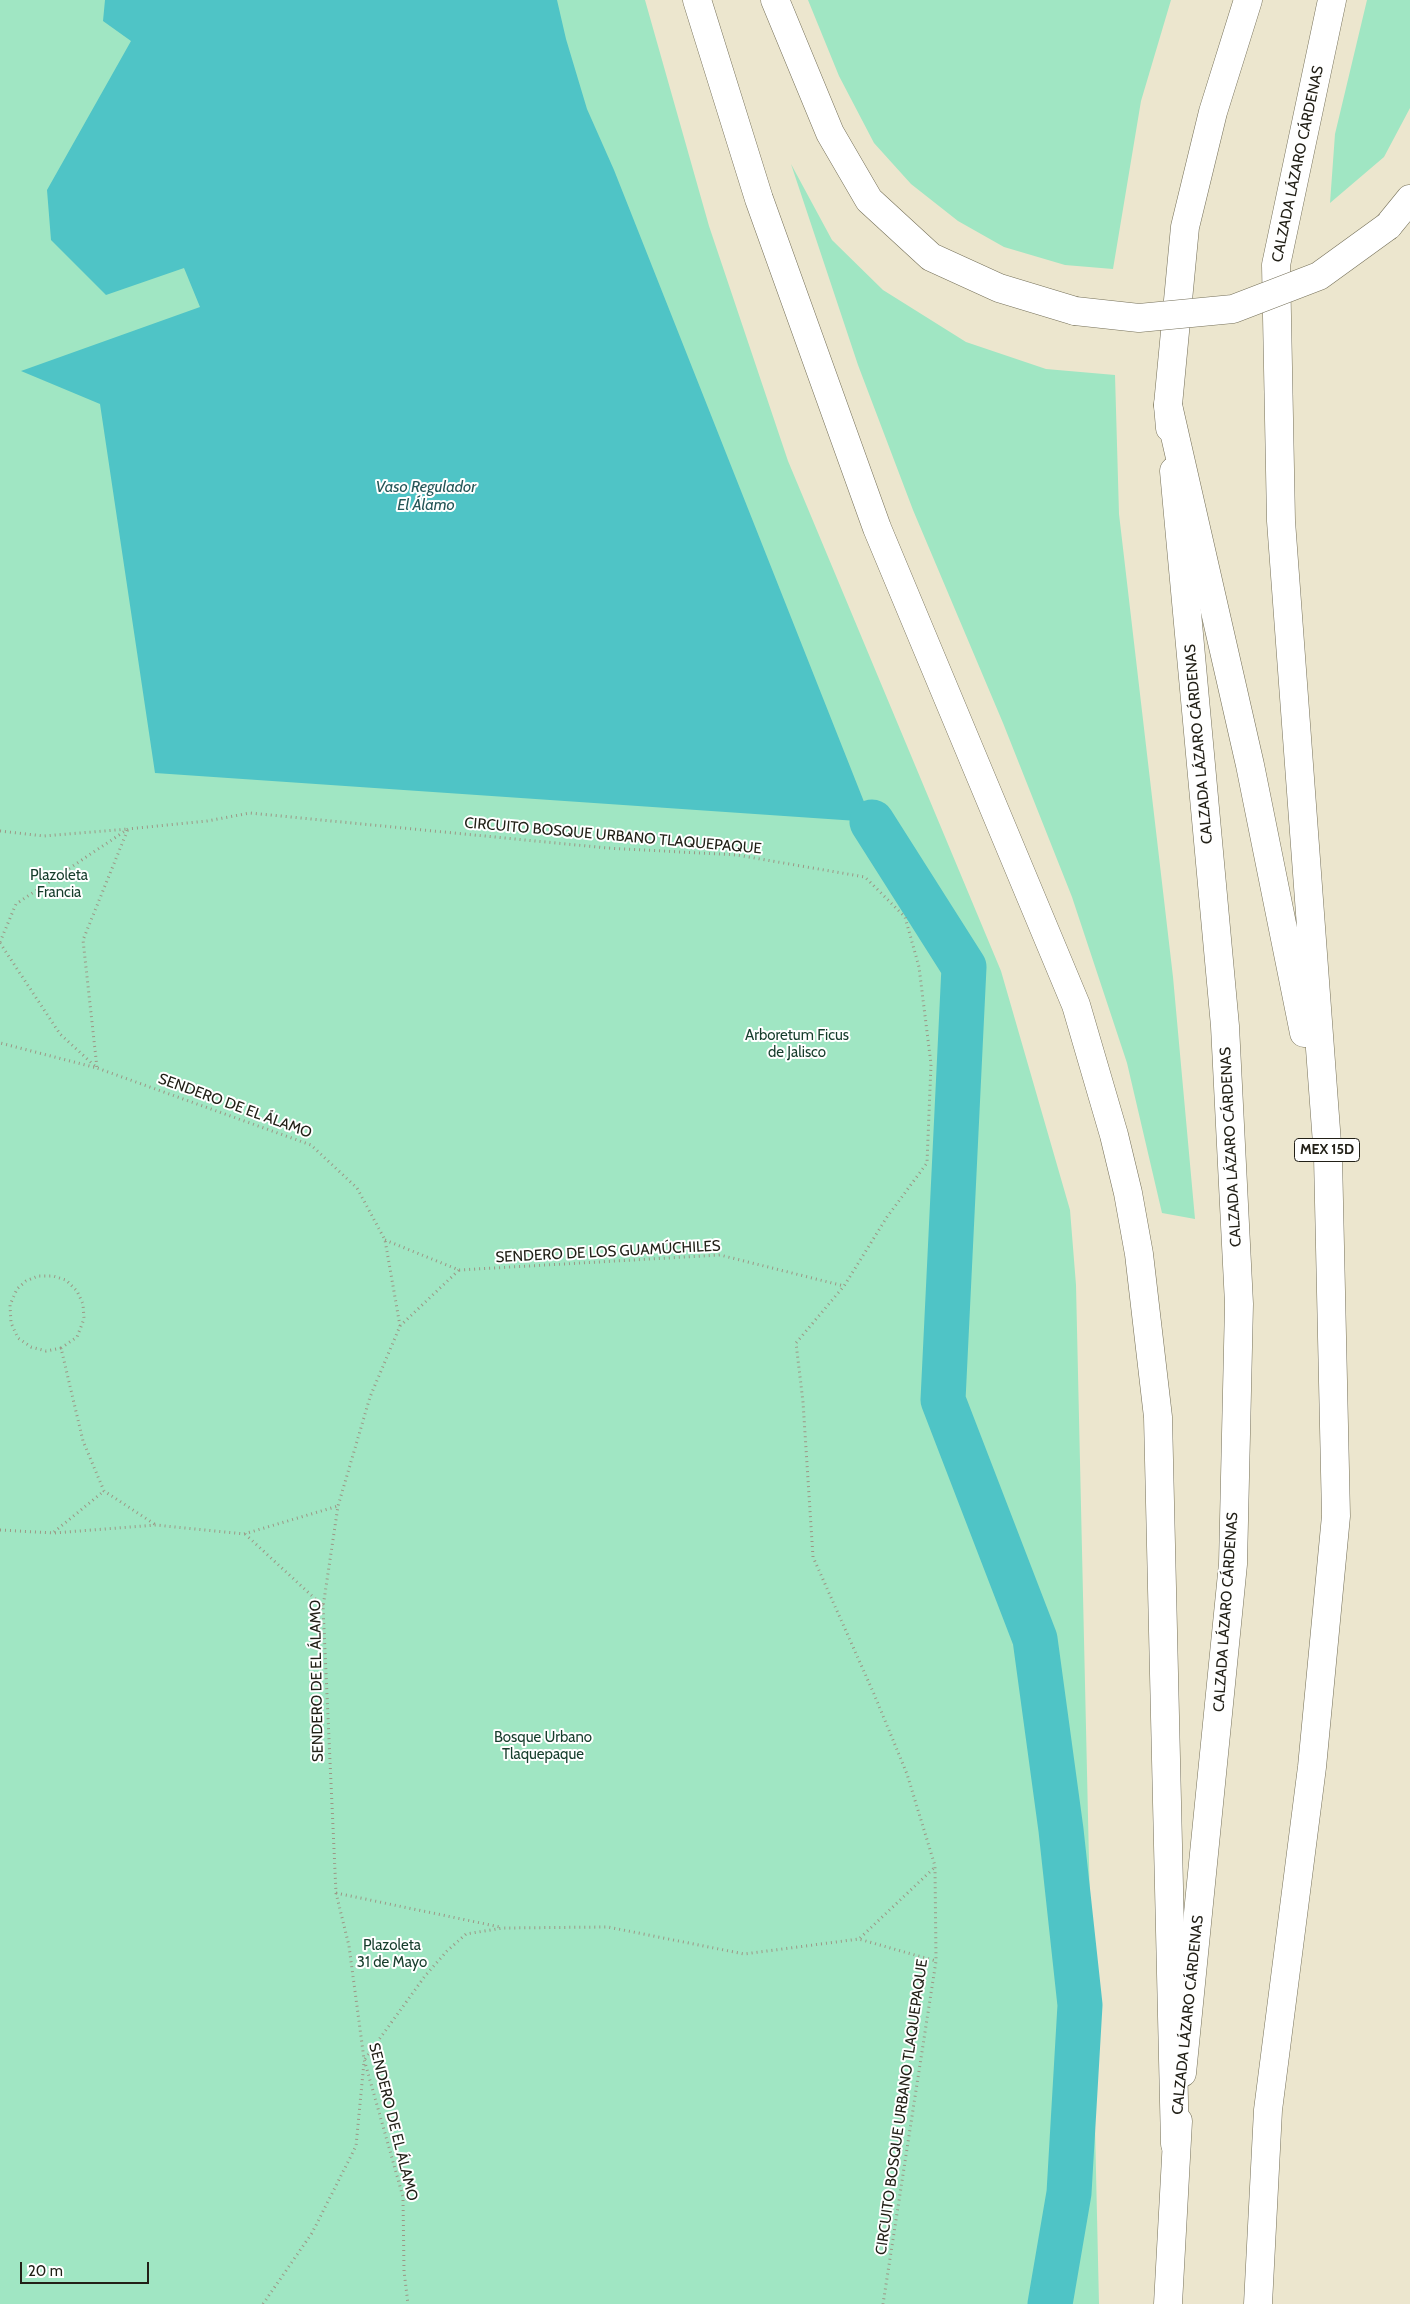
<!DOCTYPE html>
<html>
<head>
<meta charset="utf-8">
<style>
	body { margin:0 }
	#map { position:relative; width:1410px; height:2304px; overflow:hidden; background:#ece6ce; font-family:Cabin,sans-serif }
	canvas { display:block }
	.scale { position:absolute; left:20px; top:2262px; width:129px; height:22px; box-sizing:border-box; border:2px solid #222017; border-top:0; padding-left:6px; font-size:15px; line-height:18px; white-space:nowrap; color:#222017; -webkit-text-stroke:4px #fff; paint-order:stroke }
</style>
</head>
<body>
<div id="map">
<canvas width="1410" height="2304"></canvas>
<div class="scale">20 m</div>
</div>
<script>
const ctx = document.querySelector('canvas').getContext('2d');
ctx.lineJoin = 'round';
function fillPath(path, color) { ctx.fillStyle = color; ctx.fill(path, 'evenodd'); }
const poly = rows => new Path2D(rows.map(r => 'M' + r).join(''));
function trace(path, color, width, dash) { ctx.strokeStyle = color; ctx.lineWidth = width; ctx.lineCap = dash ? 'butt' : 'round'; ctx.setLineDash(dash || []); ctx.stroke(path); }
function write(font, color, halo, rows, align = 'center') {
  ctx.font = font + ' Cabin,sans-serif'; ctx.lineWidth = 4; ctx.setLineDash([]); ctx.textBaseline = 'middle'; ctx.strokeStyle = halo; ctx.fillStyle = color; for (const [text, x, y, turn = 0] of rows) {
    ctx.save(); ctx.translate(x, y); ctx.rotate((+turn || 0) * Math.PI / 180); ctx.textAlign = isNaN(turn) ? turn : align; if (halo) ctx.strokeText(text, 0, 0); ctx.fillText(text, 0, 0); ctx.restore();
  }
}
fillPath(poly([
	[0,0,645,0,709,226,788,461,1001,971,1070,1210,1076,1285,1099,2304,0,2304],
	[808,0,1171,0,1141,101,1113,269,1065,265,1004,247,958,221,911,184,874,143,839,76],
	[1367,0,1410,0,1410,108,1384,157,1330,203,1335,134],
	[791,164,832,240,883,290,966,342,1046,369,1115,375,1119,514,1173,977,1195,1219,1162,1213,1127,1063,1072,897,1003,723,913,510,858,365]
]), '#a0e6c3');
fillPath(poly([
	[105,0,557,0,566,39,587,109,614,170,872,822,155,773,100,404,21,371,200,307,184,268,106,295,51,240,47,190,131,41,103,21]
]), '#4fc4c6');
trace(poly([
	[872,822,964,967,943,1400,1035,1639,1061,1830,1080,2005,1069,2193,1050,2304]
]), '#4fc4c6', 45);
const major = poly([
	[1170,428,1168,405,1185,227,1213,112,1248,0],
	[1174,471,1225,1026,1239,1304,1233,1564,1182,2073],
	[1168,2304,1178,2121]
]);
const highway = poly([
	[697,0,759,199,877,528,1076,1005,1114,1135,1128,1193,1139,1254,1158,1417,1175,2144],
	[775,0,830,133,869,200,931,257,999,288,1075,311],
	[1388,226,1410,199],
	[1168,405,1250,765,1304,1033],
	[1258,2304,1268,2110,1312,1767,1336,1516,1328,1157,1281,521,1276,265,1332,0]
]);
trace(major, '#757059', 29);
trace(highway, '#757059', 29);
trace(poly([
	[0,831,44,836,128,829,83,940,97,1068,0,1043],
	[0,942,16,904,128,829,207,821,250,813,607,848,737,855,865,877,905,917,919,967,931,1064,927,1163,887,1217,844,1286,796,1343,803,1402,813,1557,874,1694,907,1774,935,1866,936,1961,883,2304],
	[0,943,60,1034,97,1068,311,1145,357,1188,385,1240,400,1326,370,1397,338,1506,323,1607,336,1893,349,1946,364,2059,403,2197,404,2271,408,2304],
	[385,1240,459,1270,720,1255,844,1286],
	[400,1326,459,1270],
	[61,1348,46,1351,31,1347,18,1338,11,1323,10,1305,17,1289,26,1281,38,1276,53,1276,66,1280,77,1291,83,1304,84,1319,77,1337,61,1348,83,1441,104,1491,156,1525],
	[0,1530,54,1533,156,1525,244,1534,338,1506],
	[54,1532,104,1491],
	[245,1534,323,1606],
	[336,1893,500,1927],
	[860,1938,935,1867],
	[365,2059,425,1976,447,1951,466,1934,503,1928,608,1927,744,1954,859,1939,936,1961],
	[263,2304,312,2233,356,2146,364,2062]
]), '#9b9785', 3, [1, 4]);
trace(major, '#fff', 28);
trace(highway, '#fff', 28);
const highwayBridge = poly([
	[1075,311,1139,318,1233,309,1319,276,1388,226]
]);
trace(highwayBridge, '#757059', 29, []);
trace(highwayBridge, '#fff', 28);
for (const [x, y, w] of [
	[1327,1150,65]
]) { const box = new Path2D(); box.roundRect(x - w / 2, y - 11.5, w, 23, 4); ctx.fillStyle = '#fff'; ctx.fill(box); trace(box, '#222017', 1); }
write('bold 14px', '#222017', null, [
	["MEX 15D",1327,1150]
]);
write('15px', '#222017', '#fff', [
	["CALZADA LÁZARO CÁRDENAS",1298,164,-78],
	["CALZADA LÁZARO CÁRDENAS",1199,744,-95],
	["CIRCUITO BOSQUE URBANO TLAQUEPAQUE",613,836,5],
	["SENDERO DE EL ÁLAMO",235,1106,20],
	["CALZADA LÁZARO CÁRDENAS",1231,1147,-93],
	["SENDERO DE LOS GUAMÚCHILES",608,1252,-3],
	["CALZADA LÁZARO CÁRDENAS",1226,1612,-86],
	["SENDERO DE EL ÁLAMO",317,1681,-91],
	["CALZADA LÁZARO CÁRDENAS",1188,2015,-84],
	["CIRCUITO BOSQUE URBANO TLAQUEPAQUE",902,2107,-82],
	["SENDERO DE EL ÁLAMO",393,2122,76]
]);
write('15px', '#163d2c', '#fff', [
	["Plazoleta",59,876],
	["Francia",59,893],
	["Arboretum Ficus",797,1036],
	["de Jalisco",797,1053],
	["Bosque Urbano",543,1738],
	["Tlaquepaque",543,1755],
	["Plazoleta",392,1946],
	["31 de Mayo",392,1963]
]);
write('italic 16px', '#245657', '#fff', [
	["Vaso Regulador",426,487],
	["El Álamo",426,505]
]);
</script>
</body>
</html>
